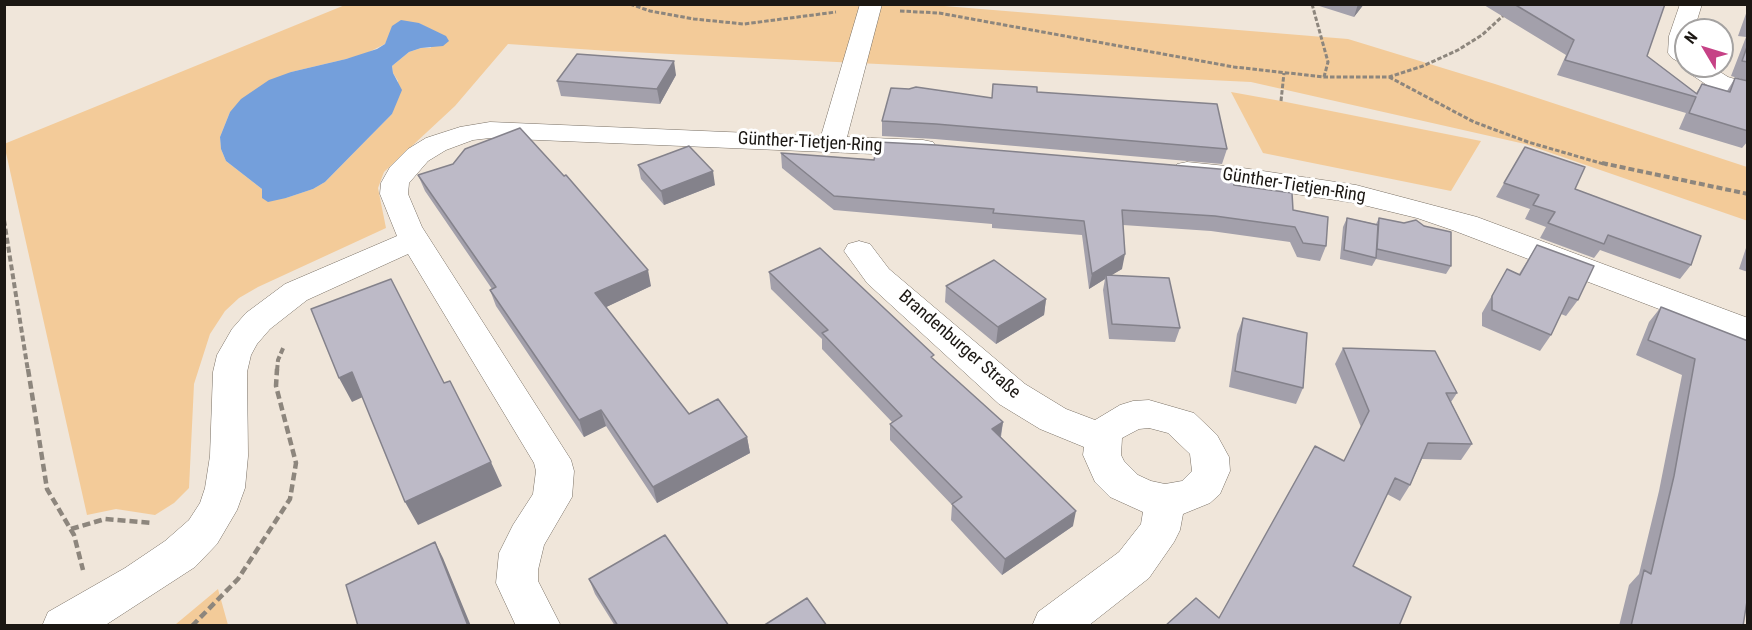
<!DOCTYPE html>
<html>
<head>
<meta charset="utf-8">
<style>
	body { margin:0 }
	#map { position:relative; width:1752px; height:630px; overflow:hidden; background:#f0e6da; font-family:"Roboto Condensed",sans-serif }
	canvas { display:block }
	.frame { position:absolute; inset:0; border:6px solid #1b1713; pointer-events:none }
	.north { position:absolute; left:1674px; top:18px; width:60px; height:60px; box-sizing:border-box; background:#fff; border:2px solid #a4a2a1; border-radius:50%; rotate:308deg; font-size:16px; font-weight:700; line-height:24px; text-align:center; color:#1b1713 }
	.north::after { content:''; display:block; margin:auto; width:21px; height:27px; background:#c64286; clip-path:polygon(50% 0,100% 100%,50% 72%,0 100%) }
</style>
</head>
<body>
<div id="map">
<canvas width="1752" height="630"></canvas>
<div class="frame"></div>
<div class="north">N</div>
</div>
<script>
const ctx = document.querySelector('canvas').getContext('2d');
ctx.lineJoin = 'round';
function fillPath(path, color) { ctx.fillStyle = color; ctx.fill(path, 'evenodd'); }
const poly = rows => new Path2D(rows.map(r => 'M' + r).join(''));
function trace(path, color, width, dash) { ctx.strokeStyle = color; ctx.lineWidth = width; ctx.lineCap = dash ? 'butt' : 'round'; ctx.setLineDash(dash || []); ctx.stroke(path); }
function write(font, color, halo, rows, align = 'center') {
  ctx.font = font + ' "Roboto Condensed",sans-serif'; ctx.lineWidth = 6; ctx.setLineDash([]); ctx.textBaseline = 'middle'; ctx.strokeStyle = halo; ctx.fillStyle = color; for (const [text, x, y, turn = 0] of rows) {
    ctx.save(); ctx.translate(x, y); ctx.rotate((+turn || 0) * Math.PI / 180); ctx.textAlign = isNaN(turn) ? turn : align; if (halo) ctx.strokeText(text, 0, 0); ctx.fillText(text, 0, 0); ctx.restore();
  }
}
fillPath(poly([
	[345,5,932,5,1348,39,1495,84,1747,167,1748,221,1525,144,1251,82,609,51,508,44,455,106,384,172,378,188,386,228,258,287,239,298,225,311,210,334,194,384,189,488,174,503,155,515,116,509,87,515,4,144],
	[419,23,428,28,431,48,421,48,409,52,392,66,393,73,398,81,392,114,325,182,313,189,286,198,262,198,262,189,226,161,221,149,220,137,230,112,291,72,363,55,385,44,388,38],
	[1231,92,1281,101,1481,141,1451,191,1263,153],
	[218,589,228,625,174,625,176,624]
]), '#f3cb99');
fillPath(poly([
	[401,20,419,23,446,36,449,41,443,46,421,48,409,52,392,66,393,73,402,90,392,114,325,182,313,189,286,198,268,202,262,198,262,189,226,161,221,149,220,137,230,112,241,99,269,80,291,72,346,59,377,49,385,44,392,26]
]), '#749fdb');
const minor = poly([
	[860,4,882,4,847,137,923,140,933,142,937,148,933,154,923,156,490,138,473,140,446,150,428,161,409,183,408,194,422,227,571,460,574,471,572,497,544,545,538,570,538,581,561,626,516,626,496,583,499,553,513,525,533,494,536,471,534,463,408,254,307,300,270,329,257,344,251,355,247,372,248,456,245,488,237,510,217,544,195,567,104,626,42,626,48,612,125,568,165,541,189,520,200,503,205,488,210,456,213,372,217,355,232,329,246,313,285,284,397,236,380,194,381,183,390,167,408,149,426,138,460,127,490,122,821,136,860,4],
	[1680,4,1702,4,1694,30,1686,30,1686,66,1711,66,1728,77,1748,83,1748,98,1710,87,1686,71,1684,65,1672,58,1668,53,1669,36,1680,4],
	[1187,162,1236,167,1356,185,1477,217,1748,318,1748,343,1455,231,1417,218,1355,203,1177,176,1173,170,1177,164,1187,162],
	[859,241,870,244,889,269,1025,384,1066,409,1095,420,1120,405,1133,401,1149,400,1194,413,1217,435,1229,457,1230,471,1220,494,1210,503,1183,514,1180,530,1174,542,1149,578,1088,626,1032,626,1038,612,1119,552,1141,524,1143,512,1110,497,1095,482,1083,455,1084,447,1040,429,999,404,867,283,844,251,848,244,859,241],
	[1149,428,1168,433,1190,454,1192,471,1182,481,1165,484,1151,481,1138,475,1124,461,1121,455,1122,438,1139,429,1149,428]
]);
trace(minor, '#797065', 1);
trace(poly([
	[630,4,650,11,694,19,744,24,836,12],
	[1312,4,1328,62,1324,77],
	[900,11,939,13,1234,67,1324,77,1389,77,1423,66,1458,50,1482,35,1505,14],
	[1389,77,1474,122,1528,142,1607,165],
	[1281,101,1284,73]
]), '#8d867d', 3, [4.5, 2]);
trace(poly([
	[1602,163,1748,194],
	[4,220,28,371],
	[277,371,278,360,284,346]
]), '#8d867d', 4, [6, 3]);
trace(poly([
	[28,369,47,489,74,535,83,570],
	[71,529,105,519,152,523],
	[192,626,238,579,290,499,296,463,276,386,277,369]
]), '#8d867d', 4.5, [8, 4]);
fillPath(minor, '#fff');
fillPath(poly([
	[1313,4,1364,4,1354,17],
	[1484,4,1665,4,1647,56,1696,93,1702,84,1727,91,1735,78,1748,81,1748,141,1742,148,1679,129,1686,113,1557,75,1566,55,1484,5],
	[1748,8,1748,81,1731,76,1746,37,1738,36],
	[676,75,660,104,561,96,557,81],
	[1037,92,1227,149,1222,164,935,139,882,136,882,121,992,98],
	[1525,147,1575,189,1691,265,1680,279,1600,250,1594,258,1540,238,1546,227,1525,219,1530,209,1496,197],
	[781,153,1234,185,1293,210,1326,246,1320,261,1297,257,1290,242,1211,231,1123,225,1122,269,1111,275,1180,328,1175,342,1109,339,1103,290,1105,279,1089,289,1082,235,992,228,992,224,834,210,782,168],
	[638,165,715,185,664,205,641,179],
	[418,175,651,286,606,307,689,414,747,437,750,453,657,503,606,426,584,437,496,306,490,290,492,289,425,191],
	[1347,218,1376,224,1379,218,1451,266,1446,274,1376,259,1372,266,1340,259,1343,227],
	[1748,242,1748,272,1739,269],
	[1537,245,1578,300,1566,316,1561,314,1551,335,1540,351,1482,326,1482,313,1507,269,1519,274],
	[769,272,934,360,1003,422,1001,437,1073,526,1002,575,951,520,952,505,890,440,890,424,892,422,822,349,822,339,771,289],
	[946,286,1046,299,1044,315,996,344,945,302],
	[1661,307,1748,341,1743,626,1619,626,1629,585,1639,574,1659,491,1682,375,1636,355,1649,322],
	[1243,318,1303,388,1296,404,1229,387,1237,334],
	[1343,348,1457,393,1451,402,1472,444,1461,460,1422,459,1410,485,1400,501,1387,494,1219,618,1344,461,1361,427,1335,364],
	[589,579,729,626,615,626,595,594]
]), '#a3a0ab');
fillPath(poly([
	[1358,4,1364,4,1354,17],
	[674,61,676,75,660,104,657,89],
	[713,171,715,185,664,205,661,191],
	[1125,254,1122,269,1107,278,1106,275,1105,279,1089,289,1092,274],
	[648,270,651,286,600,310,595,293],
	[1046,299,1044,315,996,344,998,327],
	[352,372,365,396,352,402,339,378],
	[601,410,606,426,584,437,579,420],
	[1003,422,1000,439,992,429],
	[747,437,750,453,657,503,653,487],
	[491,462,502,486,418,525,405,502],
	[1076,511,1073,526,1002,575,1005,559],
	[435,542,443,558,471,626,468,626]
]), '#84828b');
const building = poly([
	[1514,4,1665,4,1647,56,1697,94,1702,84,1730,92,1735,78,1748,81,1748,131,1689,113,1696,97,1565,60,1574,40,1514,4],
	[1748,44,1748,62,1742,61,1748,44],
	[577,54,674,61,657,89,557,81,577,54],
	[993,84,1037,87,1037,92,1217,104,1227,149,936,124,882,121,891,88,909,89,916,87,992,98,993,84],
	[520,128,564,176,566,175,648,270,595,293,689,414,718,399,747,437,653,487,601,410,579,420,490,290,496,287,418,175,453,164,465,149,520,128],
	[878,142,936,145,1231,170,1234,185,1292,193,1293,210,1328,217,1326,246,1303,243,1295,227,1215,216,1122,210,1125,254,1092,274,1084,221,993,213,994,209,834,196,781,153,874,160,878,142],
	[689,146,713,171,661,191,638,165,689,146],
	[1525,147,1585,167,1575,189,1701,236,1691,265,1608,235,1604,244,1548,223,1555,212,1533,205,1539,195,1504,183,1525,147],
	[1347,218,1378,225,1376,258,1344,250,1347,218],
	[1379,218,1404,223,1416,220,1424,226,1451,232,1451,266,1377,249,1379,218],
	[1537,245,1594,266,1578,300,1569,297,1551,335,1492,310,1492,296,1507,269,1520,275,1537,245],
	[820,248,934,355,931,357,1003,422,992,429,1076,511,1005,559,952,504,962,497,890,424,902,416,822,333,828,330,769,272,820,248],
	[994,260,1046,299,998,327,946,286,994,260],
	[1106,275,1169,278,1180,328,1112,324,1106,275],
	[391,279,444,383,450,381,491,462,405,502,352,372,339,378,311,309,391,279],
	[1661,307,1748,341,1748,595,1743,626,1631,626,1644,570,1651,574,1674,476,1695,359,1648,340,1661,307],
	[1243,318,1307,333,1303,388,1235,371,1243,318],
	[1343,348,1435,351,1457,393,1446,393,1472,444,1428,443,1410,485,1395,478,1353,566,1411,597,1399,626,1165,626,1196,598,1219,618,1315,446,1344,461,1369,411,1343,348],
	[665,535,729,626,618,626,589,579,665,535],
	[435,542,468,626,358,626,346,585,435,542],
	[807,598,827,626,763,626,807,598]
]);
fillPath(building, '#bdbac7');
trace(building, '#84828b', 1.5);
write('18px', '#1b1713', '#fff', [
	["Günther-Tietjen-Ring",810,143,3],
	["Günther-Tietjen-Ring",1294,186,9],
	["Brandenburger Straße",959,345,41]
]);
</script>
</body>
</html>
